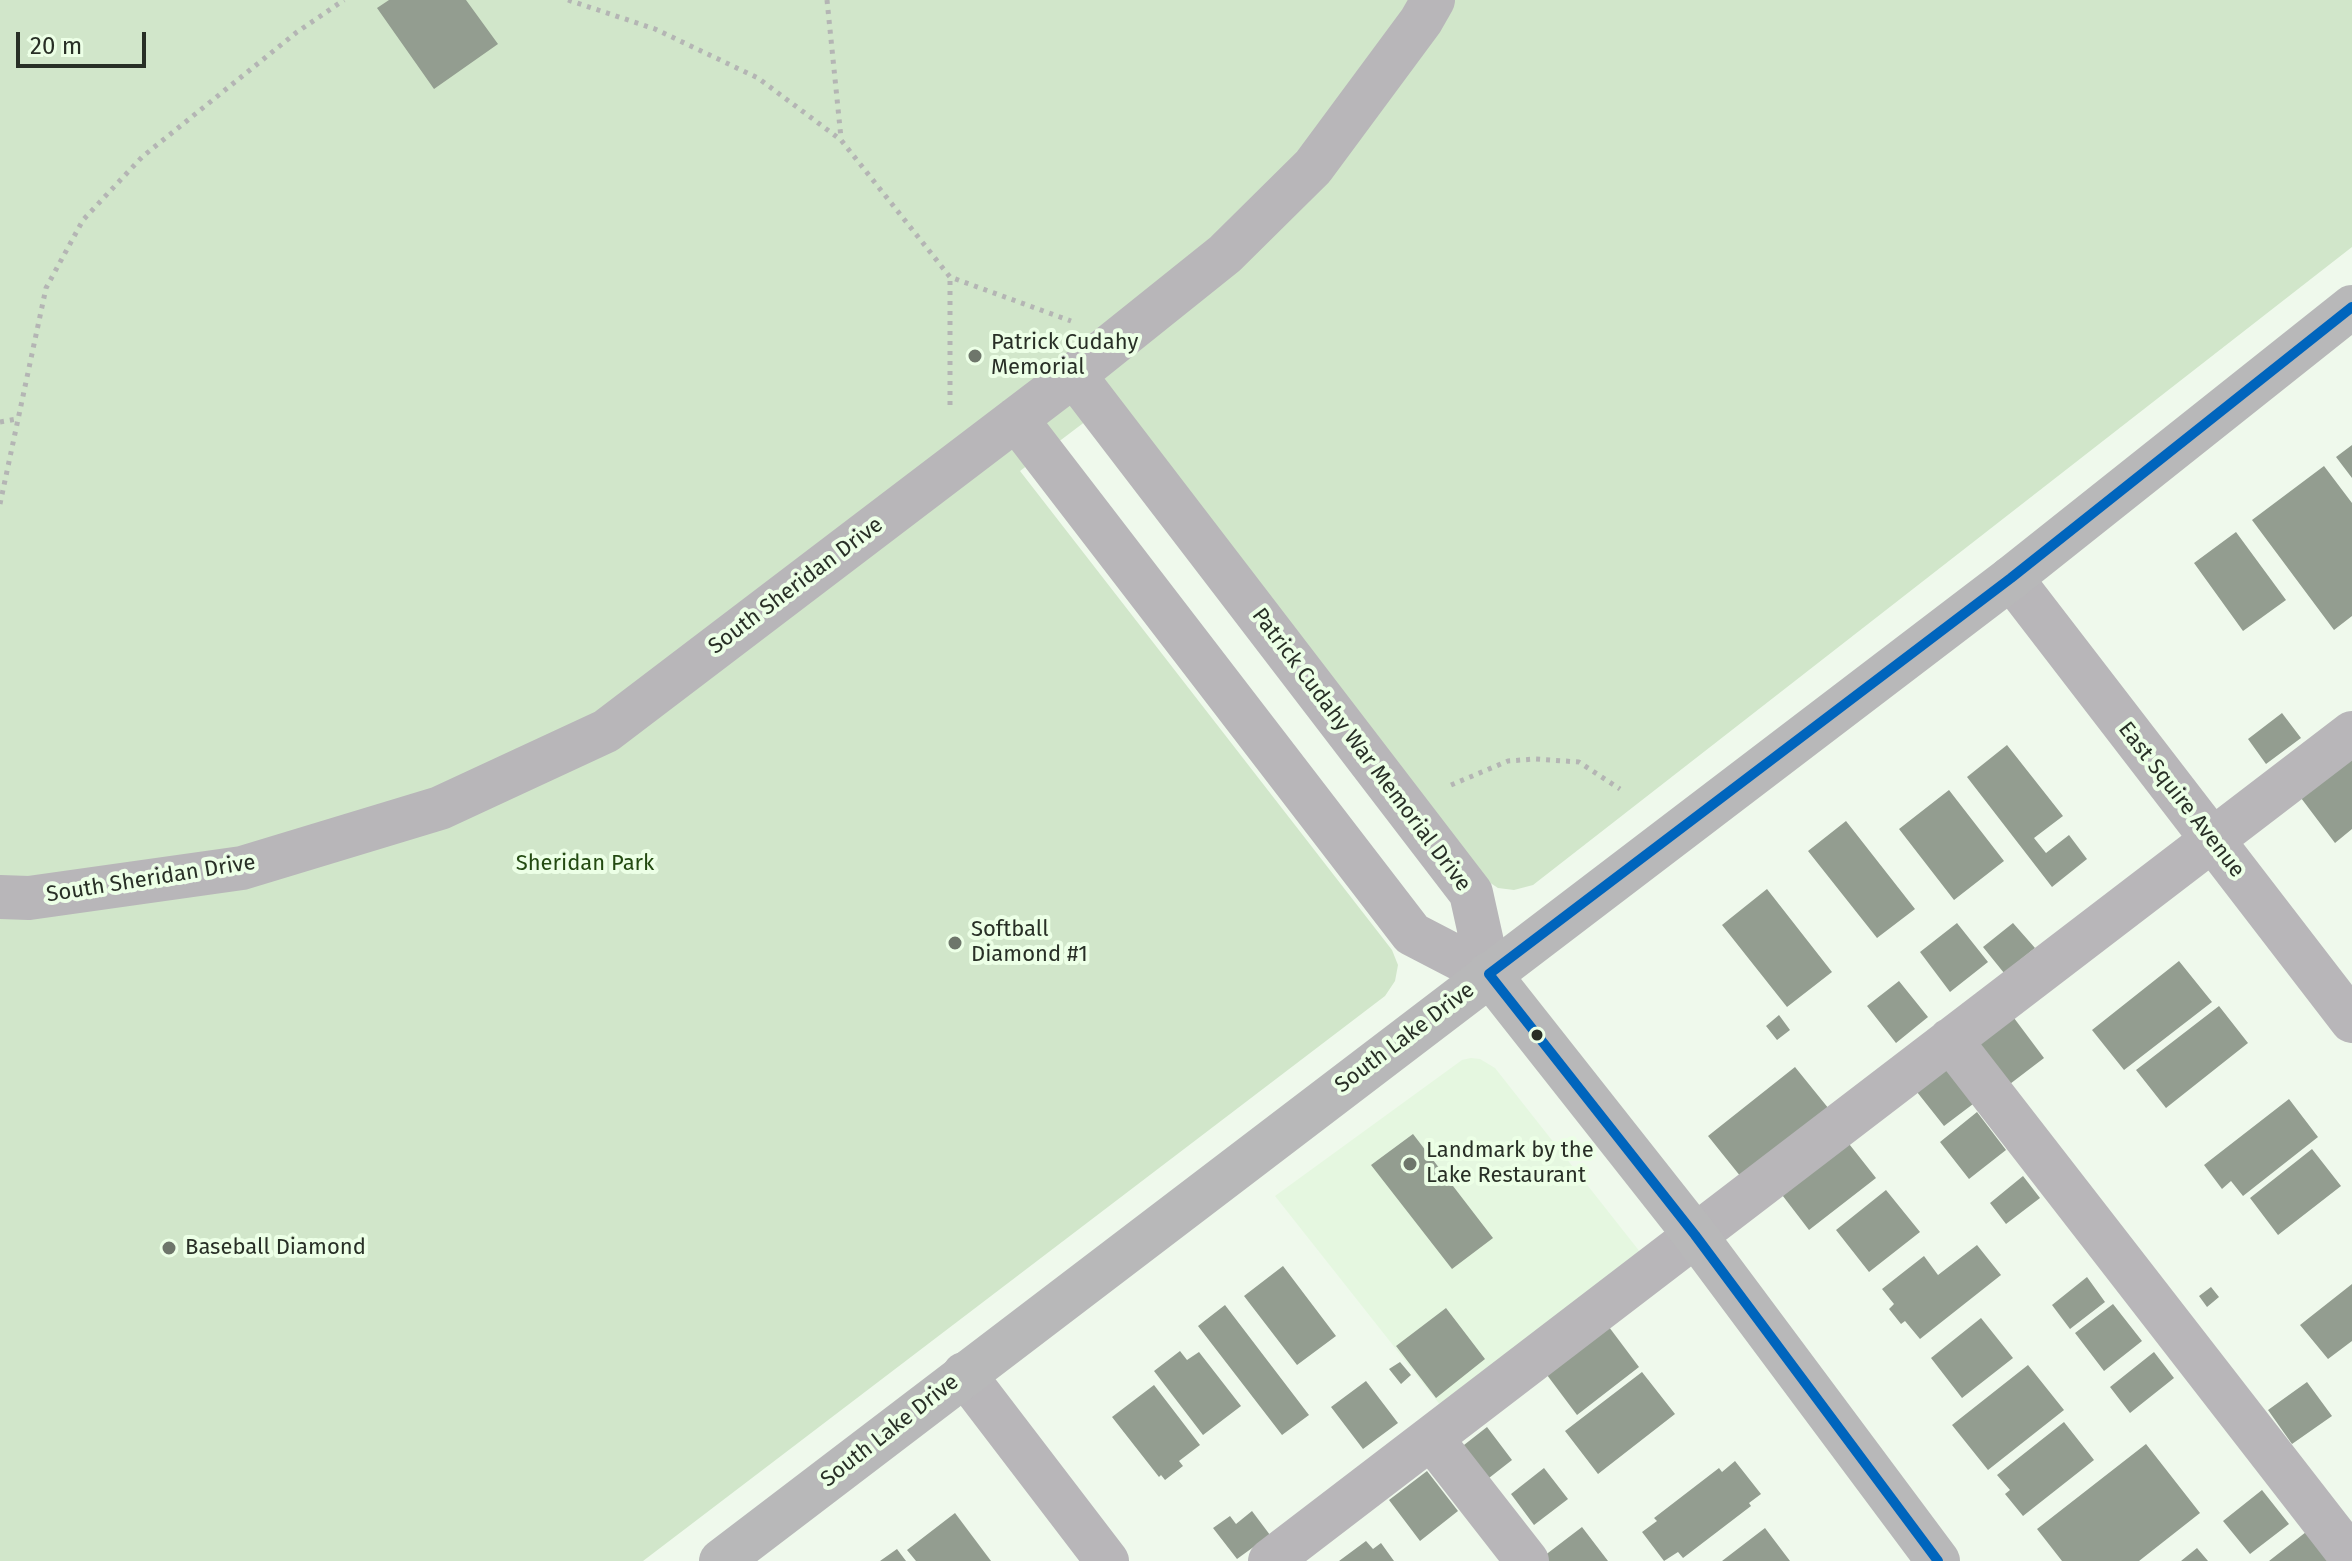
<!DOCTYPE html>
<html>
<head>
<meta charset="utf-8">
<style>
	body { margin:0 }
	#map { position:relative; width:2352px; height:1561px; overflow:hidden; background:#eff9ec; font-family:"Fira Sans",sans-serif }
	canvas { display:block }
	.scale { position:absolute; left:16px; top:32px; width:130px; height:36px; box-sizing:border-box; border:4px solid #282f26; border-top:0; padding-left:10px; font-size:24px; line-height:28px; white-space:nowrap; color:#282f26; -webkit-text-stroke:6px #ecffe6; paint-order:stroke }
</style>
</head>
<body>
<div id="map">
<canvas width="2352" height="1561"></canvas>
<div class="scale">20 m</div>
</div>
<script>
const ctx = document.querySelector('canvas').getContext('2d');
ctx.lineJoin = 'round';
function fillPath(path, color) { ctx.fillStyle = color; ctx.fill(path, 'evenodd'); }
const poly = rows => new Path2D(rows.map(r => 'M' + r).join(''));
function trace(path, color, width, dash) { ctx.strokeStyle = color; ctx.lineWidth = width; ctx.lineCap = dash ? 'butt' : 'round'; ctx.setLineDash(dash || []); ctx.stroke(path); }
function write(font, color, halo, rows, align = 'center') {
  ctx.font = font + ' "Fira Sans",sans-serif'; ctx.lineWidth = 8; ctx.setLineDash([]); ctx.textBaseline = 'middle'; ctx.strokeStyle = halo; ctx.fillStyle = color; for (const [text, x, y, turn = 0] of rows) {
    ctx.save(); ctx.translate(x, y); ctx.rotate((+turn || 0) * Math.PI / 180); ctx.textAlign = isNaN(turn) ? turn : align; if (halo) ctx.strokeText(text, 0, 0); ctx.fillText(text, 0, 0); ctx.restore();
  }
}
fillPath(poly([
	[1471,1058,1480,1059,1495,1068,1644,1257,1445,1411,1275,1196,1462,1060]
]), '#e5f7e0');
fillPath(poly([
	[0,0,2352,0,2352,247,1533,885,1514,890,1498,888,1483,878,1115,399,1020,471,1392,950,1398,965,1395,981,1385,996,643,1561,0,1561]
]), '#d1e6ca');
fillPath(poly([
	[389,0,466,0,498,44,434,89,377,8],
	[2352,445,2352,478,2336,457],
	[2324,466,2352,503,2352,616,2334,630,2252,520],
	[2236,532,2286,600,2243,631,2194,563],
	[2282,713,2301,738,2266,764,2248,739],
	[2007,745,2063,816,2034,838,2046,853,2069,835,2087,859,2052,887,1967,777],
	[2352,758,2352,829,2335,843,2301,798],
	[1949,790,2004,861,1954,900,1899,829],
	[1846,821,1915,909,1877,938,1808,851],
	[1767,889,1832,972,1787,1007,1722,925],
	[1957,923,1988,962,1950,992,1920,952],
	[2013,923,2035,948,2004,973,1983,947],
	[2179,961,2212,1002,2124,1070,2092,1030],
	[1899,981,1928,1017,1896,1043,1867,1006],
	[2219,1006,2248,1043,2166,1108,2136,1070],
	[2008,1010,2044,1058,2006,1087,1970,1040],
	[1779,1015,1790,1030,1777,1040,1766,1026],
	[1795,1067,1829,1109,1741,1177,1708,1136],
	[1950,1067,1977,1101,1944,1126,1917,1092],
	[2289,1099,2318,1137,2243,1196,2231,1181,2222,1189,2204,1165],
	[1977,1112,2006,1150,1969,1179,1940,1142],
	[1413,1134,1493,1238,1452,1269,1371,1165],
	[1842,1135,1876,1178,1809,1230,1776,1187],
	[2312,1149,2341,1186,2278,1235,2250,1198],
	[2023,1176,2040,1198,2006,1224,1990,1203],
	[1886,1190,1920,1232,1869,1272,1836,1230],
	[1977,1245,2001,1275,1920,1339,1905,1321,1901,1324,1889,1309,1894,1304,1882,1289,1924,1256,1938,1275],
	[1283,1266,1336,1336,1297,1365,1244,1296],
	[2087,1277,2105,1302,2070,1329,2052,1305],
	[2352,1284,2352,1341,2328,1359,2300,1325],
	[2211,1287,2219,1297,2207,1307,2199,1296],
	[2113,1304,2142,1341,2104,1371,2075,1333],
	[1225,1305,1309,1415,1282,1435,1198,1326],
	[1446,1308,1485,1359,1436,1398,1396,1346],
	[1981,1318,2013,1358,1962,1398,1931,1358],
	[1606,1323,1639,1367,1577,1415,1544,1371],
	[1180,1351,1187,1360,1199,1352,1241,1406,1203,1435,1154,1371],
	[2154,1352,2174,1378,2130,1413,2110,1387],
	[1400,1362,1411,1375,1401,1384,1389,1369],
	[2028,1365,2064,1410,1988,1470,1952,1425],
	[1642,1372,1675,1414,1598,1474,1565,1431],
	[1366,1381,1398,1423,1363,1449,1331,1407],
	[2307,1382,2332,1416,2292,1444,2268,1410],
	[1154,1385,1200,1445,1179,1461,1183,1466,1165,1480,1161,1475,1159,1477,1112,1417],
	[2064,1422,2094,1460,2023,1516,2005,1494,2010,1490,1997,1475],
	[1487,1427,1512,1460,1480,1485,1455,1452],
	[2146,1444,2200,1513,2139,1561,2062,1561,2037,1529],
	[1735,1461,1761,1494,1749,1503,1751,1506,1683,1558,1678,1552,1664,1561,1642,1532,1657,1521,1654,1518,1719,1468,1722,1472],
	[1544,1468,1568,1499,1534,1525,1511,1494],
	[1427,1471,1458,1511,1420,1541,1389,1500],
	[2262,1490,2289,1524,2250,1554,2223,1521],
	[1252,1511,1270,1535,1237,1559,1213,1528,1230,1516,1236,1524],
	[955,1513,991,1561,916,1561,907,1550],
	[1582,1527,1608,1561,1547,1561,1544,1556],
	[1765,1528,1790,1561,1722,1561],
	[2306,1532,2329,1561,2269,1561],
	[1366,1541,1373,1549,1381,1543,1394,1561,1339,1561],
	[2197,1548,2208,1561,2181,1561],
	[897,1549,906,1561,880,1561]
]), '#939d90');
trace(poly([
	[568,0,655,29,758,78,841,140,950,277,1071,321],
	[827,0,841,138],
	[950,405,950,277],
	[0,422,17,419],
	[0,504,46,288,83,220,142,157,297,32,344,0],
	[1451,785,1508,761,1535,759,1579,762,1620,789]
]), '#b4b5b4', 5, [4, 6]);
trace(poly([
	[1074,375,1471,893,1489,974],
	[1016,419,1412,934,1489,974],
	[2011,578,2352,1021],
	[0,897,29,898,242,868,440,808,606,731,1074,375,1225,254,1313,167,1421,21,1433,0],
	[1950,1040,2352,1558],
	[964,1374,1107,1561],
	[1431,1438,1527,1561],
	[1270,1561,2352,733]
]), '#b8b6b9', 44);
trace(poly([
	[1489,974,1695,1235,1938,1561],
	[721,1561,2011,578,2352,307]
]), '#b8b8b9', 44);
trace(poly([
	[1489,974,2011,578,2352,307],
	[1489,974,1695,1235,1938,1561]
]), '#0065bd', 10);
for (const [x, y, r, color] of [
	[975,356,8,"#6e766b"],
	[955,943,8,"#6e766b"],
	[1537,1035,7,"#282f26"],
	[1410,1164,8,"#6e766b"],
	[169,1248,8,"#6e766b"]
]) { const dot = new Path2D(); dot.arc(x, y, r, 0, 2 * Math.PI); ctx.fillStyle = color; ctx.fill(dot); trace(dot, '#ecffe6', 3); }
write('22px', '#282f26', '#ecffe6', [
	["Patrick Cudahy",991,343],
	["Memorial",991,368],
	["Softball",971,930],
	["Diamond #1",971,955],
	["Landmark by the",1426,1151],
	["Lake Restaurant",1426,1176],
	["Baseball Diamond",185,1248]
], 'left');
write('22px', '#282f26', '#ecffe6', [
	["South Sheridan Drive",796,586,-37],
	["Patrick Cudahy War Memorial Drive",1361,750,53],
	["East Squire Avenue",2181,800,52],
	["South Sheridan Drive",151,879,-9],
	["South Lake Drive",1405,1038,-37],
	["South Lake Drive",890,1431,-38]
]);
write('22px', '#234a11', '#ecffe6', [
	["Sheridan Park",585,864]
]);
</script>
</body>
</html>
